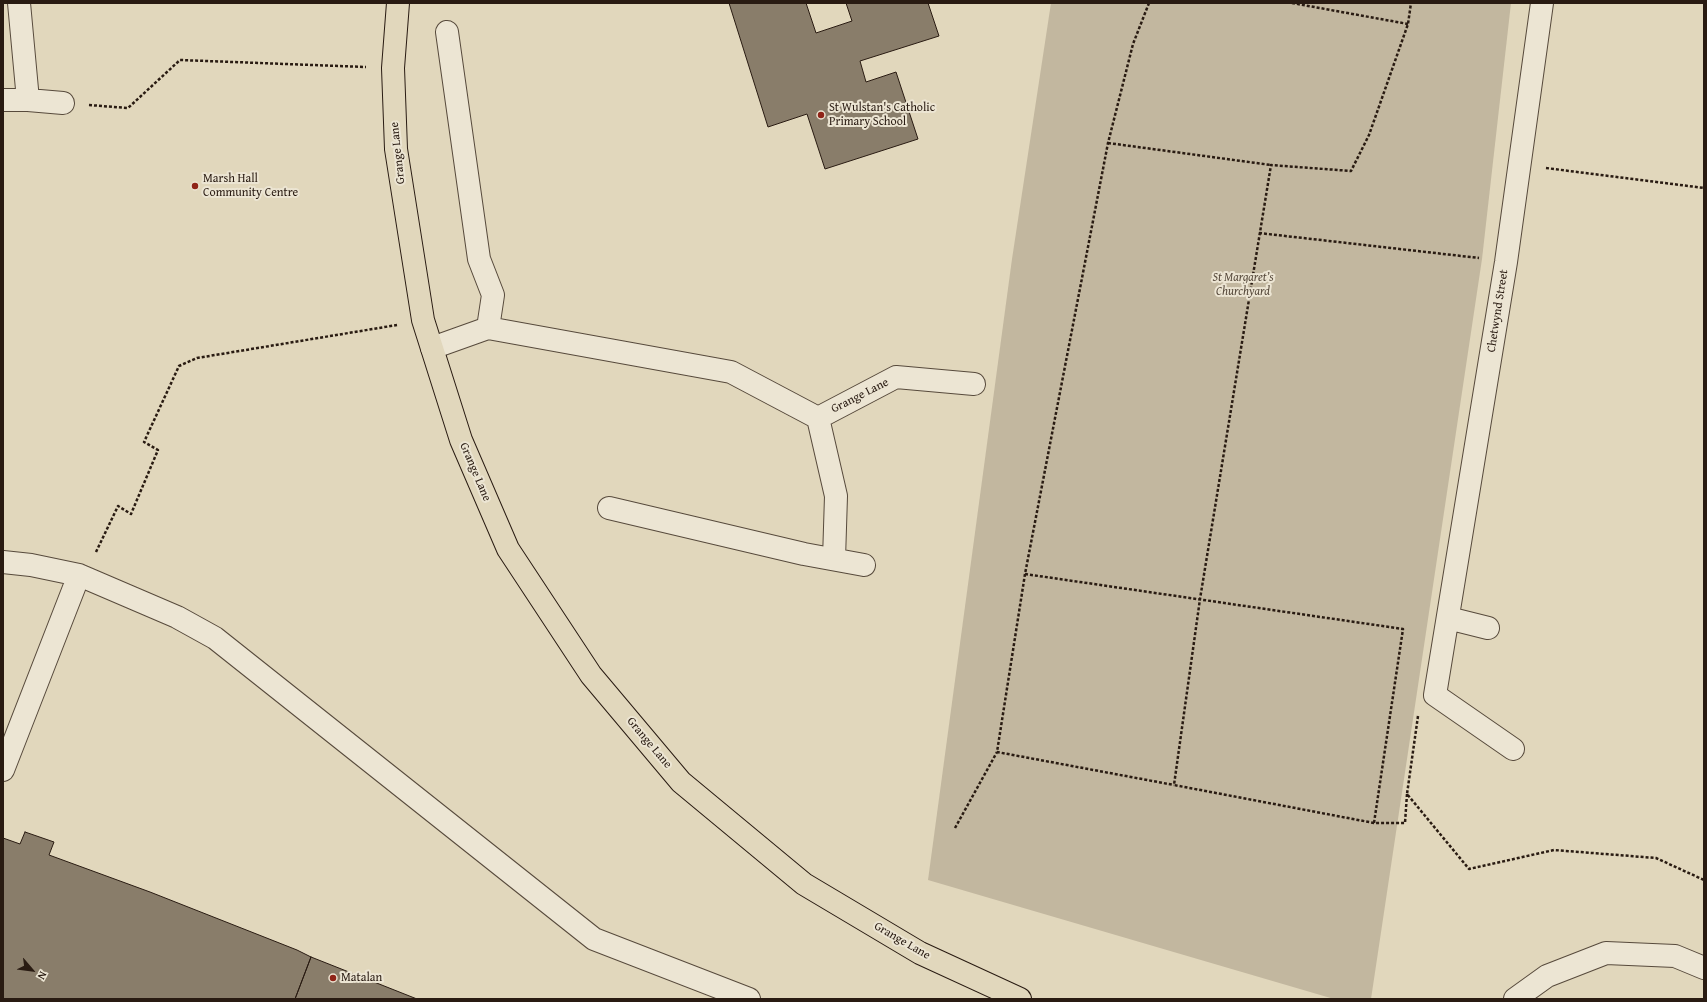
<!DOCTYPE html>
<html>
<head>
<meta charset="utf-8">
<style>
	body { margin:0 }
	#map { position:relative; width:1707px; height:1002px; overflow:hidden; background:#e1d7bc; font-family:"Gentium Book Plus",serif }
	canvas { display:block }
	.frame { position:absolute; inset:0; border:4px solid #291b12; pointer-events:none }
	.north { position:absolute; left:12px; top:950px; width:40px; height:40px; -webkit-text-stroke:3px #ece5d3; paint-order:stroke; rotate:118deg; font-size:11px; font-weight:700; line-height:16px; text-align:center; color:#291b12 }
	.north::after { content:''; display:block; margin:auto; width:14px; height:18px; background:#291b12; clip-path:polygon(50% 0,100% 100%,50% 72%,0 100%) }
</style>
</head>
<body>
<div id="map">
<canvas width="1707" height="1002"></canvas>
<div class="frame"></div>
<div class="north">N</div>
</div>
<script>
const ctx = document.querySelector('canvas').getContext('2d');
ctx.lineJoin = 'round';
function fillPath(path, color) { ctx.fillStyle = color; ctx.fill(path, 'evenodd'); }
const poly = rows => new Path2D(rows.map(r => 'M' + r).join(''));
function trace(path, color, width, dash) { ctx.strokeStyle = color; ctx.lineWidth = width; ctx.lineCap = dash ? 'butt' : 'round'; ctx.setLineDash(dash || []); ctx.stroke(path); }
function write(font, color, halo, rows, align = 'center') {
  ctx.font = font + ' "Gentium Book Plus",serif'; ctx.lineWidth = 4; ctx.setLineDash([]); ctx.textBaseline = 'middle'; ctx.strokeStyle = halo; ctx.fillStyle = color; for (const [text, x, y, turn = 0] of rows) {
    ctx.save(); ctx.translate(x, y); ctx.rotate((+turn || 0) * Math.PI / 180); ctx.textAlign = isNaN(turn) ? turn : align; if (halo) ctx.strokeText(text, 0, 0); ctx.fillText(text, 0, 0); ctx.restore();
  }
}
fillPath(poly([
	[1051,3,1511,3,1482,259,1371,999,1334,999,928,880,1012,259]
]), '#c2b79f');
const building = poly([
	[729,3,806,3,816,33,852,21,846,3,928,3,939,36,860,61,866,82,896,72,918,139,825,169,807,114,768,127,729,3],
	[25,832,54,842,49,855,150,892,297,950,311,957,295,999,3,999,3,838,20,844,25,832],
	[311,957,417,999,295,999,311,957]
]);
fillPath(building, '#897d6a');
trace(building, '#291b12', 1);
const minor = poly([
	[19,3,28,100],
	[447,32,479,259,493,295,488,328],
	[3,100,28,100,63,103],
	[432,348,488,328,731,372,818,418,896,377,974,384],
	[818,418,836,496,834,559],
	[609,508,804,554,864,565],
	[3,562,31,565,79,575,177,617,215,638,594,939,749,999],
	[1448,618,1488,628],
	[1513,749,1435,695,1506,262,1542,3],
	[3,770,79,575],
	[1515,999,1547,976,1606,953,1675,956,1704,968]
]);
const highway = poly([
	[398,3,393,68,396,149,423,320,461,440,508,549,591,675,681,782,804,884,920,953,1020,999]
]);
trace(minor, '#574a3c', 24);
trace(highway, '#291b12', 24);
trace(poly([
	[1149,3,1133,44,1108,143,1025,574,997,752,1174,785],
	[1292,3,1408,24],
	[89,105,128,108,180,60,366,67],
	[1108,143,1271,165],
	[1546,168,1704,188],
	[1259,233,1479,258],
	[96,552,118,506,131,514,158,450,144,442,179,366,197,358,397,325],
	[1025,574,1403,629,1374,823],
	[1418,716,1407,794,1469,869,1554,850,1656,858,1704,880],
	[1407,794,1405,823,1374,823,1174,785,1200,599,1271,165,1351,171,1369,135,1408,24,1411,3],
	[955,828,997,752]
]), '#291b12', 2.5, [3, 2]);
trace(minor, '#ece5d3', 22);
trace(highway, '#e1d7bc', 22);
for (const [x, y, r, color] of [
	[821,115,4,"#8f2418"],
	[195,186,4,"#8f2418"],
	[333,978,4,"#8f2418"]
]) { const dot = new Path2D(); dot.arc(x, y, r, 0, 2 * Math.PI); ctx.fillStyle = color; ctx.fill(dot); trace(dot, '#ece5d3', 1.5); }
write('12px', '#291b12', '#ece5d3', [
	["St Wulstan's Catholic",829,108],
	["Primary School",829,122],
	["Marsh Hall",203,179],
	["Community Centre",203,193],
	["Matalan",341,978]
], 'left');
write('12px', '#291b12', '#ece5d3', [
	["Grange Lane",398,153,-96],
	["Chetwynd Street",1498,311,-81],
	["Grange Lane",860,396,-27],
	["Grange Lane",475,472,67],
	["Grange Lane",649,743,50],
	["Grange Lane",902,941,30]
]);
write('italic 12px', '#574a3c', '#ece5d3', [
	["St Margaret’s",1243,278],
	["Churchyard",1243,292]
]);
</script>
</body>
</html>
